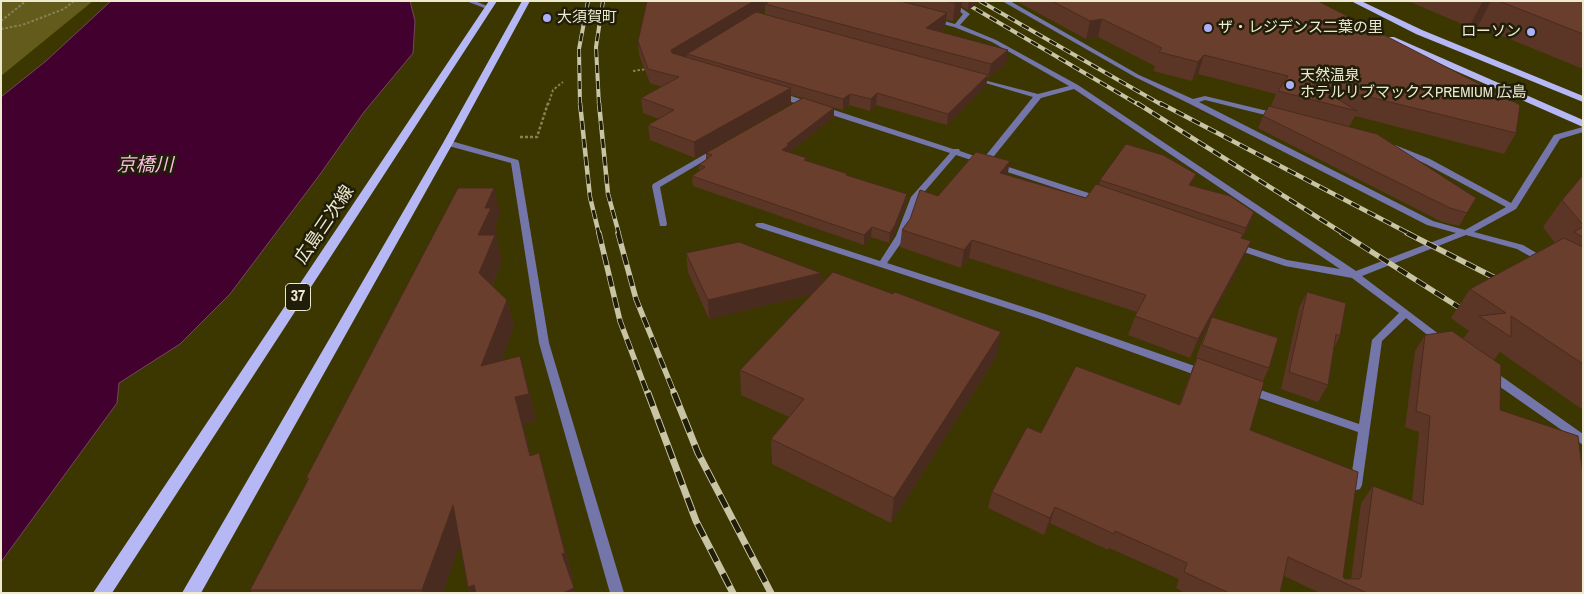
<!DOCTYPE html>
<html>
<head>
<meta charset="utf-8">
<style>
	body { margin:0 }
	#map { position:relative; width:1584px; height:594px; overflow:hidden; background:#3c3701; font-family:"Archivo Narrow",sans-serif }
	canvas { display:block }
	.frame { position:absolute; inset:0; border:2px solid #edead0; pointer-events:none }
</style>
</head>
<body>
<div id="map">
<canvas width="1584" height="594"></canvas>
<div class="frame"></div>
</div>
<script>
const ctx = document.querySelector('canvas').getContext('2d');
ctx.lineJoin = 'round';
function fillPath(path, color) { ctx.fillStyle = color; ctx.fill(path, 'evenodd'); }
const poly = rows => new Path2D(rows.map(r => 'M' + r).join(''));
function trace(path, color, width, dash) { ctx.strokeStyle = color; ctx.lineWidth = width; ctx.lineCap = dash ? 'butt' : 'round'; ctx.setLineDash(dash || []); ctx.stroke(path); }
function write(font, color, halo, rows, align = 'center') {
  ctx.font = font + ' "Archivo Narrow","Noto Sans JP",sans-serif'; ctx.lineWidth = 5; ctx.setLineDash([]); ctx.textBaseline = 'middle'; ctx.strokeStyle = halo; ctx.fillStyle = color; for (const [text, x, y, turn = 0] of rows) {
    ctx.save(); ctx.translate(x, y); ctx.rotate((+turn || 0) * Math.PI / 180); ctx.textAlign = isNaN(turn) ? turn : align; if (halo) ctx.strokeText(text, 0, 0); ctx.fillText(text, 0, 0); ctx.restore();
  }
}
fillPath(poly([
	[1,1,93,1,1,76]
]), '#635b1b');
const water = poly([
	[111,1,410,1,415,21,413,53,364,112,321,173,230,294,180,344,119,383,117,403,1,562,1,97,46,61,111,1]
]);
fillPath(water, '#42002f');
trace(water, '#75465f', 1);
trace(poly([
	[1,21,26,1],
	[1,29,22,25,64,9,74,1],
	[633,71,647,69],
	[548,105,553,90,563,82]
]), '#868257', 2, [2.5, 2]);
trace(poly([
	[520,137,537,137,548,103]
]), '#868257', 2.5, [3, 2]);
fillPath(poly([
	[466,1,475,1,492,8,487,9,466,1],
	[944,1,951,1,970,14,960,25,996,40,1078,85,1356,271,1456,233,1427,225,1190,104,1135,77,1002,1,1010,1,1139,75,1193,99,1205,96,1280,114,1280,118,1277,118,1205,100,1199,102,1433,221,1465,230,1506,207,1424,163,1389,149,1389,145,1395,145,1430,159,1511,203,1554,135,1583,127,1583,132,1560,139,1516,209,1474,232,1523,245,1550,261,1545,264,1542,263,1517,249,1466,235,1362,276,1448,341,1443,345,1439,344,1406,318,1382,341,1362,485,1360,489,1356,490,1352,489,1350,485,1358,432,1245,393,1243,390,1245,387,1249,386,1359,424,1372,340,1399,313,1352,278,1285,266,1232,248,1230,246,1232,244,1235,243,1287,260,1340,269,1074,89,1041,98,990,161,1104,198,1105,200,1104,202,1098,202,956,155,919,198,906,236,887,263,1045,314,1209,371,1211,374,1209,377,1201,377,1037,318,757,227,755,225,757,223,763,223,880,261,896,236,911,197,950,153,776,97,776,93,782,93,953,149,959,149,960,151,983,159,1033,97,972,79,972,77,1038,94,1069,86,992,42,954,27,931,21,930,20,933,18,955,24,963,14,944,1],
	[445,141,451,141,518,160,519,162,549,343,624,593,610,593,539,343,511,163,445,145,445,141],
	[714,149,717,149,721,151,660,187,667,224,666,226,660,226,652,186,653,184,714,149],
	[1490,370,1494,371,1583,434,1583,445,1486,377,1484,374,1486,371,1490,370]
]), '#7475a8');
fillPath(poly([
	[489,1,497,1,112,593,93,593,489,1],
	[522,1,530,1,453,143,201,593,182,593,443,143,522,1],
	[1351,1,1361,1,1422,30,1583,96,1583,102,1416,34,1351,1],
	[1388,37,1394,37,1583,120,1583,127,1388,41,1388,37]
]), '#b6b8f6');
const railFar3 = poly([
	[962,1,1139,105],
	[980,1,1162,105],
	[580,105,579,49,588,1],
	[599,105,596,47,603,1]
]);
const railFar2 = poly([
	[580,103,590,197,599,234],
	[599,103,608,194,619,234],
	[1137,103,1344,234],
	[1160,103,1410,234]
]);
const railFar1 = poly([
	[599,233,620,321,648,395],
	[618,233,636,299,675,395],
	[1342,233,1471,315],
	[1407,233,1505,283]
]);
const rail = poly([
	[648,393,696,521,733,593],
	[674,393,698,453,771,593]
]);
trace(railFar3, '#c8c4a4', 4);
trace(railFar2, '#c8c4a4', 4.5);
trace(railFar1, '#c8c4a4', 5.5);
trace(rail, '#c8c4a4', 7);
trace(railFar3, '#201e09', 2.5, [8]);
trace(railFar2, '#201e09', 3, [9]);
trace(railFar1, '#201e09', 4, [11]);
trace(rail, '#201e09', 5, [14]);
fillPath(poly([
	[647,1,981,1,968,10,961,6,960,14,953,21,946,20,945,27,938,32,1006,64,988,78,987,78,986,86,947,125,876,105,870,111,849,105,843,110,833,107,834,108,834,117,789,152,806,161,848,174,848,176,907,194,906,204,894,235,889,243,871,237,864,245,693,186,692,176,699,171,699,165,706,160,706,153,803,98,791,95,791,103,695,158,650,140,648,125,659,119,643,113,641,98,662,87,650,83,639,55,638,41],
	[765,8,765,14,758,12],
	[1016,1,1318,1,1516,133,1504,154,1355,116,1349,127,1476,198,1459,226,1442,222,1258,128,1263,116,1271,106,1276,94,1198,74,1192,81,1153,71,1155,66,1098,37,1086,39],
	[1408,1,1583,1,1583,69,1478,26,1469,27],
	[1007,175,1086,198,1099,186,1100,180,1192,185,1249,226,1242,238,1243,259,1190,358,1128,335,1137,312,969,258,961,268,900,247,902,230,938,196],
	[1583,175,1583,410,1500,352,1494,360,1500,410,1583,593,1320,593,1284,576,1280,593,1185,593,1176,588,1179,579,1109,548,1108,550,1050,523,1044,535,988,508,992,492,1041,433,1179,405,1204,336,1212,317,1269,368,1263,381,1250,430,1343,577,1345,579,1351,579,1361,503,1373,486,1412,501,1419,432,1405,427,1415,351,1425,335,1463,339,1469,331,1451,318,1470,289,1555,243,1543,227,1562,200],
	[500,213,495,225,497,233,496,237,502,261,492,286,507,300,514,326,501,361,520,356,527,383,536,421,523,424,531,455,539,453,573,579,571,580,575,593,471,593,468,587,460,543,443,593,253,593,250,590,308,481,306,478],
	[686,253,821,273,821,284,893,294,1001,332,996,357,891,523,772,464,771,439,789,417,741,395,740,370,812,294,709,319,688,272],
	[1307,292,1340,336,1334,348,1328,385,1318,402,1281,389,1299,308]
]), '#5b3526');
fillPath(poly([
	[754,1,776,1,765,4,765,8,689,54,687,54,687,56,672,65,671,50],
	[957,1,962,1,960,14,953,21,955,3],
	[969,1,981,1,968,10],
	[1483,1,1491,1,1478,26,1469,27],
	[947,13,945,27,924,42,926,28],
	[1102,19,1098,37,1086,39,1090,21],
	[1008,50,1006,64,988,78,991,64],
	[1204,55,1198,74,1192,81,1198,62],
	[988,75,986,86,947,125,948,114],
	[791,88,791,103,695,158,694,142],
	[877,93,876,105,870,111,871,99],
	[850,94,849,105,843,110,843,99],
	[834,108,834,117,789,152,782,150,787,144],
	[1010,161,1007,178,1000,173],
	[1196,174,1191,187,1189,185],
	[494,188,500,213,495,225,497,233,496,237,502,261,486,299,479,273,478,235,485,208],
	[907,194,906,204,894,235,889,243,890,233],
	[1254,212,1249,226,1240,242,1246,228],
	[872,227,871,237,864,245,864,235],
	[972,240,969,258,961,268,964,250],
	[1251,241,1243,259,1190,358,1198,339],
	[821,273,821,292,709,319,708,300],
	[507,300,514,326,490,393,481,366],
	[1001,332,996,357,891,523,894,498],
	[520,356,527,383,536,421,523,424,538,483,530,456,515,397],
	[539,453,573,579,569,581,562,554],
	[453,505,464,532,443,593,423,593,422,590],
	[1055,507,1050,523,1044,535,1050,518],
	[474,585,478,593,471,593,468,587],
	[574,588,575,593,563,593]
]), '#4a2b1f');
const building = poly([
	[647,1,754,1,671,50,672,53,791,88,694,142,648,125,674,110,641,98,679,77,648,69,638,41,647,1],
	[770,1,900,1,947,13,926,28,1008,50,991,64,765,4,770,1],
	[946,1,957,1,955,3,946,1],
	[1052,1,1318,1,1520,105,1516,133,1312,83,1357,111,1278,91,1288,76,1204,55,1198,62,1159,52,1162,48,1102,19,1090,21,1052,1],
	[1499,1,1583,1,1583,34,1499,1],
	[756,12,988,75,948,114,877,93,871,99,850,94,843,99,687,54,756,12],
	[803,98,834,108,787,144,789,145,782,150,807,158,804,160,848,174,846,175,907,194,895,225,890,233,872,227,864,235,692,176,705,167,699,165,712,155,706,153,803,98],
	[1269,106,1377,134,1476,198,1467,213,1450,208,1263,116,1269,106],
	[1126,144,1163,155,1196,174,1189,185,1230,196,1254,212,1246,228,1100,180,1126,144],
	[976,152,1010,161,1000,173,1086,198,1096,184,1243,234,1241,238,1251,241,1198,339,1135,316,1146,295,972,240,964,250,902,230,910,219,920,190,938,196,976,152],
	[1583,175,1583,225,1562,200,1583,175],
	[458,188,494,188,485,208,491,208,478,235,495,235,479,273,507,300,481,366,520,356,529,394,515,397,530,456,539,453,565,553,562,554,574,588,563,593,476,593,474,585,468,587,453,505,422,590,250,590,309,478,306,478,458,188],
	[1583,227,1583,237,1574,232,1583,227],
	[1564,238,1583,247,1583,364,1511,316,1511,337,1479,316,1506,313,1470,289,1564,238],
	[739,242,821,273,708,300,686,253,739,242],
	[833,272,893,294,895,292,1001,332,894,498,771,439,804,399,740,370,833,272],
	[1307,292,1346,303,1340,336,1336,334,1328,385,1289,372,1307,292],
	[1212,317,1278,338,1269,368,1202,345,1212,317],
	[1452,331,1501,365,1500,410,1578,436,1583,475,1583,593,1367,593,1288,557,1280,593,1229,593,1184,572,1187,563,1115,531,1114,534,1055,507,1050,518,992,492,1027,427,1041,433,1076,366,1180,405,1197,358,1264,382,1250,430,1358,472,1343,577,1345,579,1359,579,1361,577,1373,486,1423,505,1430,416,1416,411,1425,335,1452,331]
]);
fillPath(building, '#6a3e2c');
trace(building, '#4a2b1f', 1);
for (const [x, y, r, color] of [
	[547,18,5,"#adaffb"],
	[1208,28,5,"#adaffb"],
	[1531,32,5,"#adaffb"],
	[1290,85,5,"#adaffb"]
]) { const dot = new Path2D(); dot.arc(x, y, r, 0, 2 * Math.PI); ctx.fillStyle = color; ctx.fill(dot); trace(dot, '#201e09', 2); }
write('15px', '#edead0', '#201e09', [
	["大須賀町",557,18],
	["ザ・レジデンス二葉の里",1218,28],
	["ローソン",1521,32,"right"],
	["天然温泉",1300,76],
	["ホテルリブマックスPREMIUM 広島",1300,93]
], 'left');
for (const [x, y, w] of [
	[298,297,25]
]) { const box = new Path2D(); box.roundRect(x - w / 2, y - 13.5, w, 27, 4); ctx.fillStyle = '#201e09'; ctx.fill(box); trace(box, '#edead0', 1); }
write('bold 16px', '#edead0', null, [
	["37",298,297]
]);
write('18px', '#edead0', '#201e09', [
	["広島三次線",325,225,-56]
]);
write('italic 19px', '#fbbde1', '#201e09', [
	["京橋川",145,166]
]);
</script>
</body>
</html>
